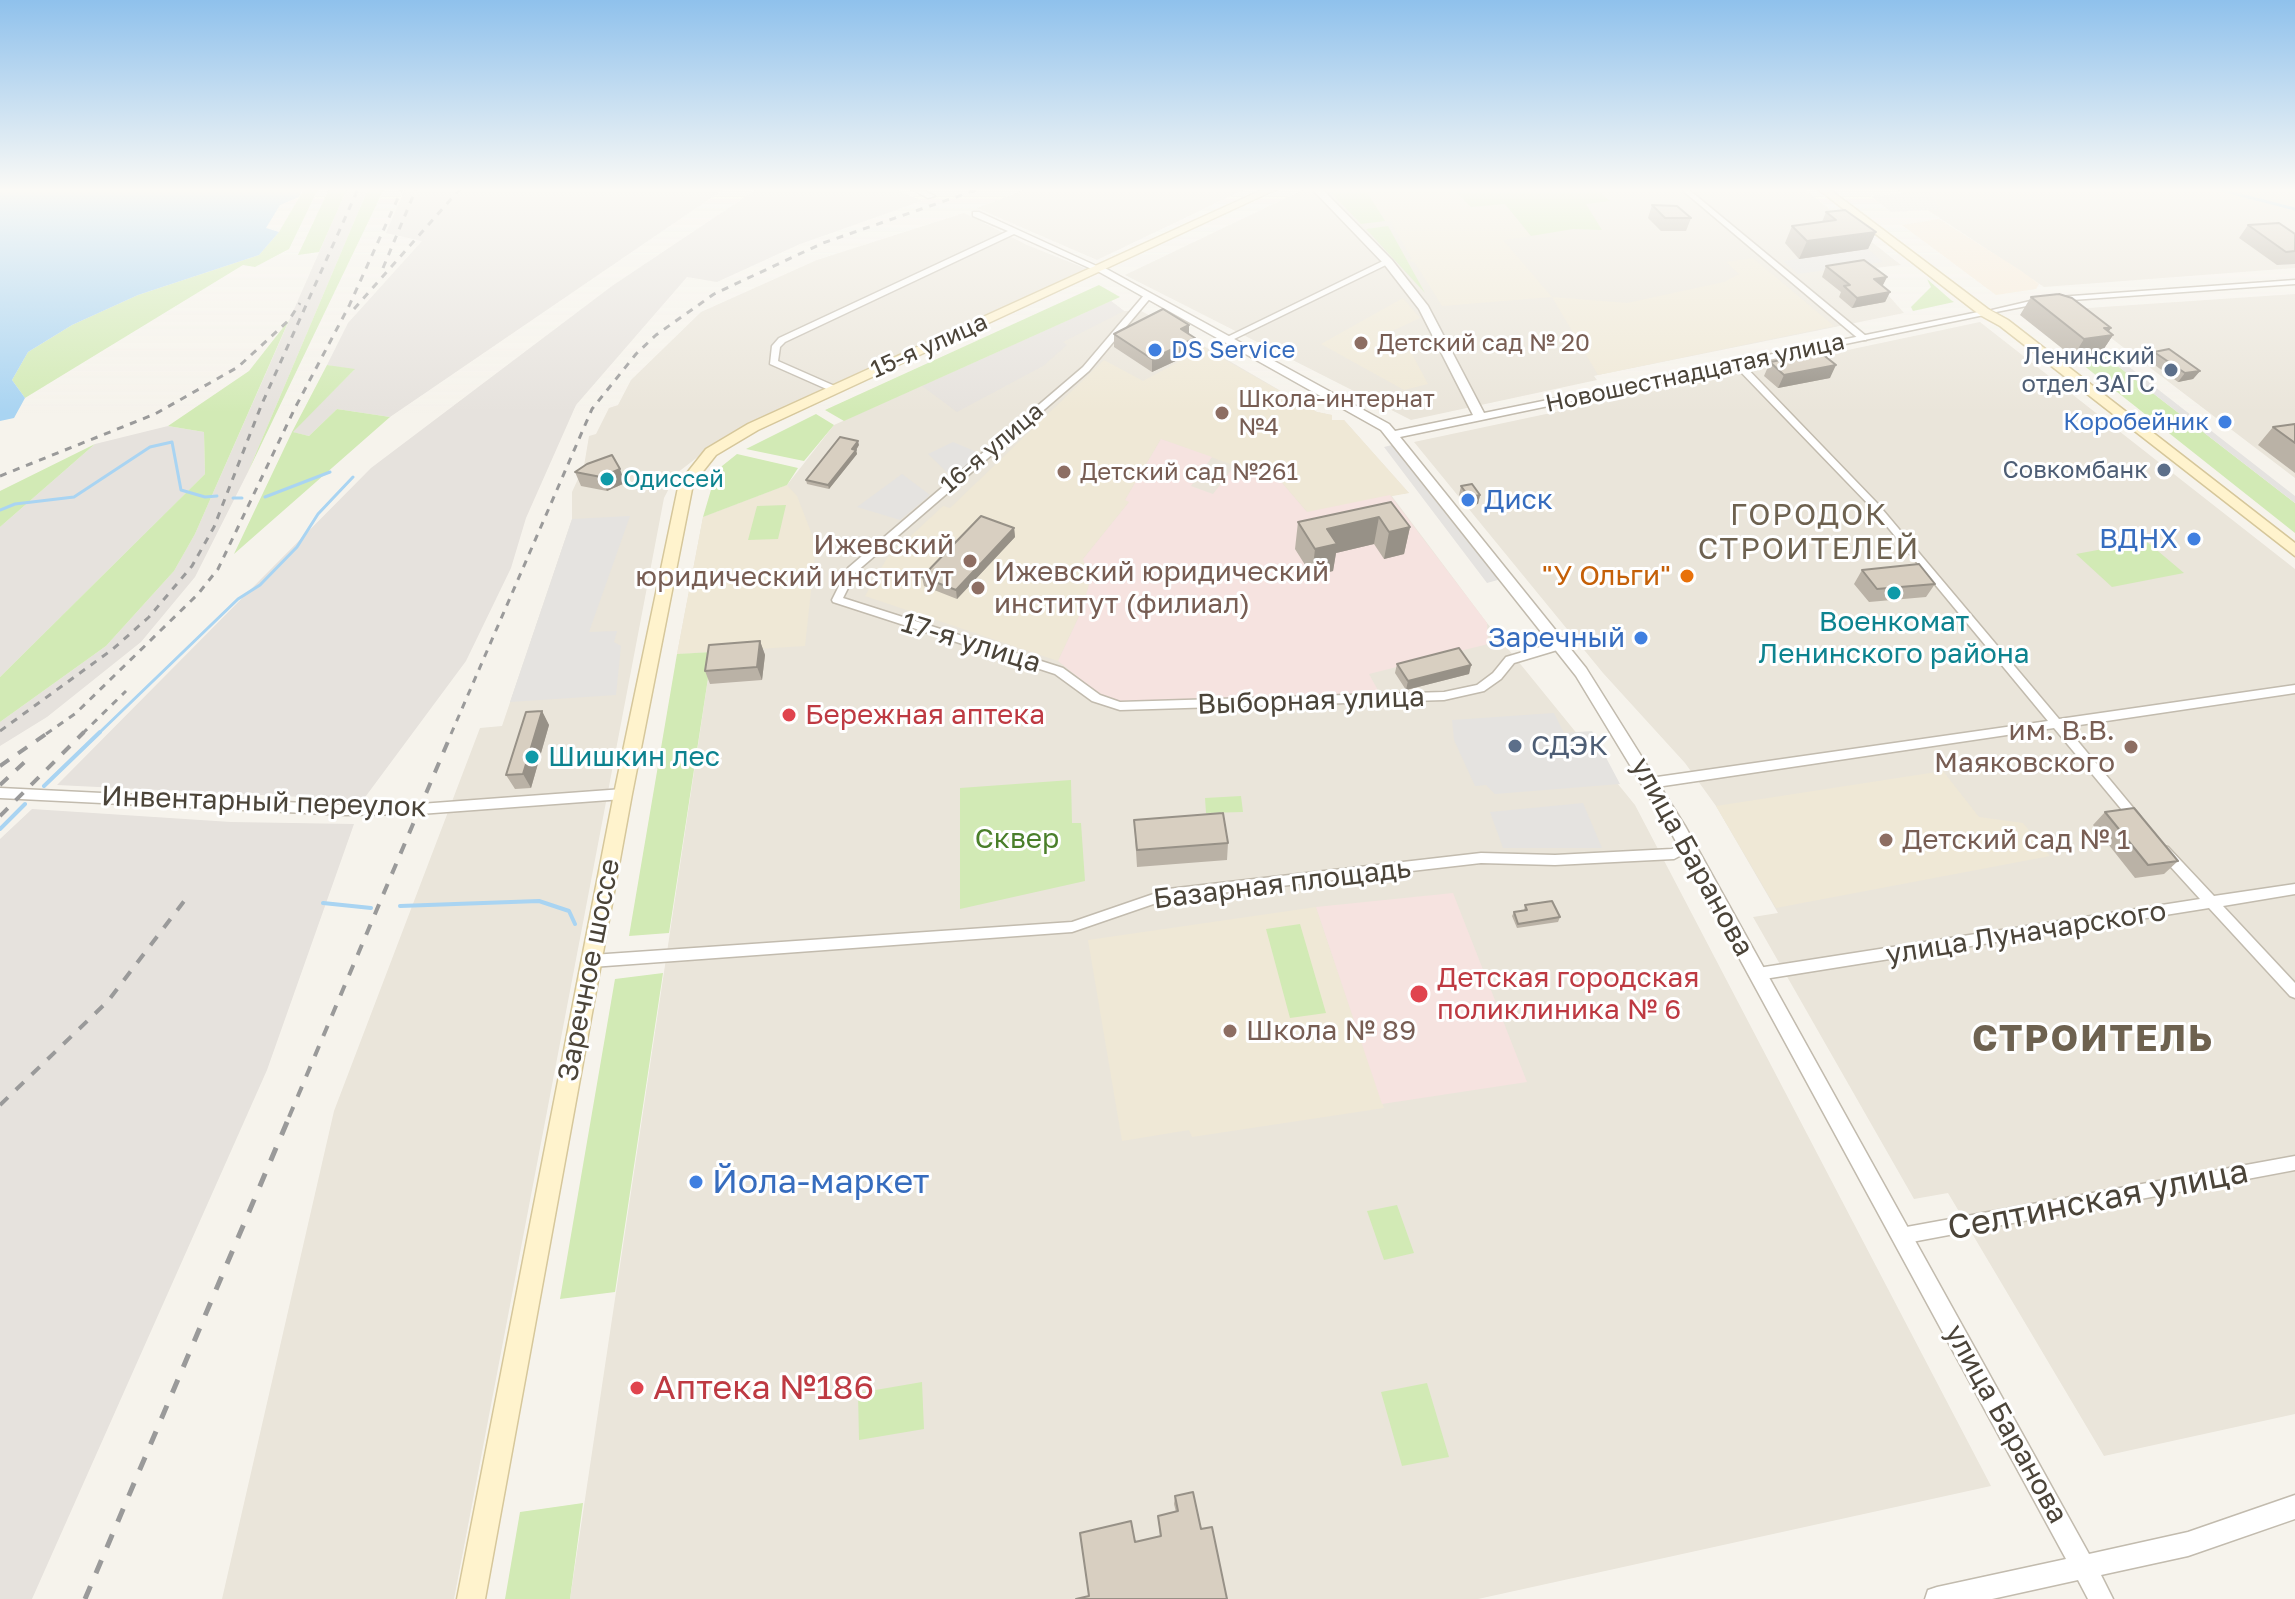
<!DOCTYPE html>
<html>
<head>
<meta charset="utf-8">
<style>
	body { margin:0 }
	canvas { display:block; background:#f6f3ec }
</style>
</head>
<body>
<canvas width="2295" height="1599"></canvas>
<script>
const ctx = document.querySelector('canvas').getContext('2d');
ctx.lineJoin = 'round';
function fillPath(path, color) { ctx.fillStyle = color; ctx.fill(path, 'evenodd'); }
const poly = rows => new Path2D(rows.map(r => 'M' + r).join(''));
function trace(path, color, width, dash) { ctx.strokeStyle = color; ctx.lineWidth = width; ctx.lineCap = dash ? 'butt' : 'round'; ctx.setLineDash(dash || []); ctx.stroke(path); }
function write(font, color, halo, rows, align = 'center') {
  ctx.font = font + ' "Golos Text",sans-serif'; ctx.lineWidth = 6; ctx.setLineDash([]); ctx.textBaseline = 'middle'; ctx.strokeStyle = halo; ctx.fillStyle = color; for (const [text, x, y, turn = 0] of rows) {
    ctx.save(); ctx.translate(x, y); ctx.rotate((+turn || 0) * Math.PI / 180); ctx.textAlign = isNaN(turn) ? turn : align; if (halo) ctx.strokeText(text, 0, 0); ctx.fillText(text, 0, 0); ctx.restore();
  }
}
fillPath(poly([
	[1027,189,1245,189,1097,260,977,208],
	[1305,189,1804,189,1901,265,1865,269,1904,313,1598,375,1594,376,1597,380,1411,420,1125,275],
	[1896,189,2295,189,2295,268,2044,287],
	[964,213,1027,245,1087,269,721,439,677,473,664,498,454,1599,222,1599,334,1111,480,728,502,726,572,519,572,492,584,466,589,436,596,434,609,408,618,405,631,380,701,312,817,260],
	[2295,294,2295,478,2073,309],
	[1111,301,1124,311,1141,311,1164,323,1317,412,1332,415,1332,420,1344,420,1409,493,1391,495,1487,623,1635,805,1991,1486,1478,1599,570,1599,712,652,677,654,703,517,787,485,834,425],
	[1980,322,2295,569,2295,1414,2104,1456,1948,1193,1914,1199,1753,917,1778,913,1716,806,1685,763,1603,673,1414,442]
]), '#eae5da');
fillPath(poly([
	[1939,219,2020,270,2039,284,2036,289,1996,295,1902,225]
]), '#f7ead8');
fillPath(poly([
	[347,189,368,189,248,472,195,577,141,642,47,717,0,746,0,722,106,646,174,571,195,534],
	[405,189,724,189,390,417,337,409,309,436,292,432,354,370,327,365,348,323,422,241,386,233],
	[757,189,895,189,922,201,800,244,717,282,687,277,576,405,526,518,511,568,466,661,363,800,57,785,371,468,612,286],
	[1111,301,1124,311,1063,342,1067,345,1043,366,957,412,922,386],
	[168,426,204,432,205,474,0,677,0,527,95,444],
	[32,809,231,822,354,824,267,1070,32,1599,0,1599,0,839]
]), '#e6e2dd');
fillPath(poly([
	[1365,189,1453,189,1471,207,1505,204,1531,236,1503,240,1552,297,1627,303,1724,282,1739,274,1726,262,1753,258,1834,326,1598,375,1552,297,1442,306,1415,263,1408,260,1412,259,1390,221,1385,221],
	[1403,298,1420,318,1390,332,1412,354,1428,384,1404,390,1321,344],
	[1204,348,1317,412,1332,415,1332,420,1344,420,1409,493,1307,512,1277,477,1258,474,1161,439,1125,500,1130,501,1083,559,1090,581,1082,610,1058,661,865,596,887,558,943,506,950,508,1104,360,1143,381],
	[787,485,797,496,816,545,805,646,677,654,703,517],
	[1943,771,1979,817,2023,823,2050,856,1776,908,1716,806],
	[1316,907,1384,1108,1192,1137,1189,1130,1122,1141,1088,940]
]), '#efe8d6');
fillPath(poly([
	[1161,439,1212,457,1191,486,1213,494,1235,465,1277,477,1307,512,1390,495,1487,623,1488,644,1369,674,1380,694,1130,703,1105,699,1058,661,1082,610,1090,581,1083,559,1129,502,1125,500],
	[1453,893,1527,1082,1382,1104,1316,907]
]), '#f6e3e0');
fillPath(poly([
	[304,189,318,189,289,249,255,267,243,265,25,398,12,380,28,352,72,325,138,295,259,255,279,232],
	[329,189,347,189,319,252,298,255],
	[368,189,384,189,248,472],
	[1327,189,1365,189,1385,221,1361,224],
	[1453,189,1595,189,1610,201,1586,204,1602,230,1573,229,1531,236,1505,204,1471,207],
	[1388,226,1425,293,1366,229],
	[1927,279,1951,300,1954,302,1913,311,1911,307,1931,287],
	[1099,285,1120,297,844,421,825,410],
	[289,320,195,534,174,571,106,646,0,722,0,677,205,474,204,432,168,426,249,371],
	[2101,353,2295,503,2295,533,2073,357],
	[327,365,355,369,293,432,309,436,337,409,390,417,234,554,292,432],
	[816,414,834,425,804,461,746,449],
	[95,444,0,527,0,491],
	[737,454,798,468,787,485,703,517,713,483,722,466],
	[786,505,778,539,748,540,757,506],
	[2146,541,2184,573,2112,587,2076,554],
	[712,652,669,933,629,936,677,654],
	[1071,780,1072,823,1081,823,1085,881,960,909,960,788],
	[1241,796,1243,812,1206,813,1205,798],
	[1300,924,1326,1013,1290,1018,1266,929],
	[663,973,615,1292,560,1299,615,979],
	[1397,1205,1414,1253,1384,1260,1367,1211],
	[922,1382,924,1429,859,1440,858,1393],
	[1427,1383,1449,1457,1402,1466,1381,1392],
	[583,1503,570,1599,505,1599,520,1512]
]), '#d2eab5');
fillPath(poly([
	[1927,192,1941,209,1891,212,1871,196],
	[1868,249,1883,262,1798,274,1783,261],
	[2110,352,2295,496,2295,503,2101,353],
	[953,442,984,455,954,479,928,454],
	[1400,443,1505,578,1487,583,1384,447],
	[902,474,930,495,900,520,857,507],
	[630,516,589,632,617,631,614,642,621,646,616,695,510,702,572,519],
	[1554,713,1564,733,1592,731,1620,784,1495,794,1486,785,1475,786,1454,740,1452,720],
	[1583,803,1602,848,1503,848,1490,812]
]), '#e5e3e0');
fillPath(poly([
	[0,189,302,189,299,197,280,205,266,228,279,232,259,255,138,295,72,325,28,352,12,380,25,398,14,418,0,421]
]), '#a9d4f2');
trace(poly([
	[2217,189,2295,209],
	[265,497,330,472],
	[233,498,242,498],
	[0,510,15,504,74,497,150,447,172,442,181,490,205,497,217,496],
	[98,734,238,599,260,585,297,547,318,514,353,477]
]), '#a9d4f2', 3);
trace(poly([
	[44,786,100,732],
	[0,829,25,804],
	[323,903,371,908],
	[400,906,539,901,569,911,575,924]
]), '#a9d4f2', 4);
const minor = poly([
	[911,189,920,189,935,196,928,198,911,189],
	[1681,189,1688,189,1866,336,1866,340,1860,340,1681,189],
	[973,212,979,212,1103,269,1096,271,1014,234,785,342,780,347,778,361,837,387,837,391,831,391,770,364,772,346,779,338,1008,231,973,216,973,212],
	[1385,260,1392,262,1230,341,1223,339,1385,260],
	[2295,280,2295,284,2058,301,2054,299,2058,297,2295,280],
	[1145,294,1152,296,1089,371,856,572,843,598,1063,668,1100,695,1120,702,1444,692,1477,685,1493,673,1506,657,1560,641,1565,645,1564,648,1514,663,1501,679,1484,691,1444,700,1120,710,1092,701,1055,674,833,602,832,600,848,568,1083,367,1145,294],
	[2039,299,2042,299,2042,303,1996,312,1992,310,2039,299],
	[1738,361,1741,362,1877,503,2059,719,2295,685,2295,693,2066,727,2140,816,2142,819,2140,822,2136,824,2132,822,2054,728,1650,788,1646,786,1644,783,1646,780,1650,778,2048,721,1871,507,1735,366,1734,364,1738,361],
	[0,788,346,805,420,804,623,789,627,791,629,794,627,797,623,799,420,814,346,815,0,798,0,788],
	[1687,841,1691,842,1693,846,1691,850,1674,859,1555,865,1481,863,1168,899,1072,932,592,967,587,965,585,961,587,957,592,955,1072,922,1168,889,1481,853,1555,855,1672,849,1687,841],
	[2164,846,2168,847,2214,896,2295,884,2295,894,2223,906,2295,983,2295,998,2290,996,2209,908,1758,980,1753,978,1751,974,1753,970,1758,968,2200,899,2160,855,2158,851,2160,847,2164,846],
	[2295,1156,2295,1170,1901,1244,1896,1241,1893,1236,1896,1231,1901,1228,2295,1156]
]);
const tertiary = poly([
	[1312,189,1322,189,1392,260,1428,306,1484,413,1988,310,1988,314,1984,315,1400,437,1586,668,1685,826,2089,1554,2188,1532,2295,1495,2295,1519,2188,1556,2101,1575,2113,1599,2088,1599,2078,1580,1992,1599,1925,1599,1928,1590,1937,1587,2066,1559,1673,836,1576,676,1381,430,1094,269,1103,267,1389,424,1395,431,1473,415,1419,309,1384,264,1312,189]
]);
const secondary = poly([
	[1264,189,1277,189,758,430,716,455,693,484,632,794,485,1599,457,1599,614,794,679,483,706,449,748,424,1264,189],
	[1818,189,1829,189,1988,309,2008,320,2295,543,2295,556,2000,326,1980,315,1818,189]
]);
trace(minor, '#c2bbae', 3);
trace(tertiary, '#c2bbae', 3);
trace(secondary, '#d6c79b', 3);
fillPath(minor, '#fff');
fillPath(tertiary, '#fff');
fillPath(secondary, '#fff3cd');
trace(poly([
	[383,268,416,189],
	[354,309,460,189],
	[0,476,155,414,238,367,289,320,300,303],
	[0,731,113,649,149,617,192,566,214,527,261,406,358,189],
	[46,734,76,713,198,594,218,569,295,408,349,306,402,189],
	[82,734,126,691],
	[451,734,592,409,636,354,656,335,714,294,823,243,979,189]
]), '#9a9a9a', 3, [7, 7]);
trace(poly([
	[0,766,49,732],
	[0,785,30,757],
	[0,816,84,732],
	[0,1105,108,1001,185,900],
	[289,1117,452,732]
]), '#9a9a9a', 4, [11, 11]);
trace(poly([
	[85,1599,290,1115]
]), '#9a9a9a', 5, [14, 14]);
fillPath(poly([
	[1652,205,1691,218,1686,231,1661,231,1648,218],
	[1826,212,1876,232,1868,249,1799,259,1785,243,1792,226,1822,222],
	[2248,225,2295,234,2295,264,2277,265,2239,238],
	[1826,266,1887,277,1882,286,1890,292,1885,302,1852,308,1839,297,1841,292,1822,277],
	[2031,297,2108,332,2113,335,2101,353,2073,357,2020,315],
	[1114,334,1189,334,1195,352,1152,372,1114,347],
	[2154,352,2200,371,2193,379,2178,382,2148,360],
	[1770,362,1830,378,1778,388,1764,376],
	[2295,424,2295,473,2258,445,2273,427],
	[859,445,856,450,857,454,829,489,807,484,806,480],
	[587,464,625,483,607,491,581,486,575,472],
	[1461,486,1480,495,1478,504,1467,506,1459,495],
	[1391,502,1410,527,1404,554,1384,559,1374,544,1336,553,1333,571,1312,576,1295,549,1298,522],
	[1014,528,1015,537,957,599,924,586,922,577],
	[1862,570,1935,584,1926,597,1869,602,1854,584],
	[760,641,765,655,762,680,710,684,705,671],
	[1397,664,1471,665,1469,674,1406,690,1395,673],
	[542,711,549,725,531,788,515,789,506,775],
	[2105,812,2178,861,2164,874,2135,878,2093,825],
	[1134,820,1228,843,1227,860,1137,867],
	[1525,905,1560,917,1558,922,1517,928,1512,916,1514,912,1524,911],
	[1175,1496,1201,1529,1089,1596,1160,1536,1158,1516,1176,1512,1174,1504]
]), '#bab2a6');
fillPath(poly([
	[1876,232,1868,249,1799,259,1807,241],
	[1887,277,1882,287,1874,279],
	[1890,292,1885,302,1852,308,1857,298],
	[1189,325,1189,339,1181,329],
	[2104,328,2111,328,2106,336,2113,335,2101,353,2073,357,2084,339],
	[1195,338,1195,352,1152,372,1152,359],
	[1836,365,1830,378,1778,388,1784,375],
	[2200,371,2193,379,2178,382,2185,373],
	[858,441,859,445,856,450,857,454,829,489,828,485],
	[620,469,625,483,607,491,601,477],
	[1480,495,1478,504,1467,506,1469,497],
	[1379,517,1374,544,1336,553,1333,571,1312,576,1315,549,1327,529],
	[1410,527,1404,554,1384,559,1389,532],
	[1014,528,1015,537,957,599,956,590],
	[760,641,765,655,762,680,757,667],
	[1471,665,1469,674,1406,690,1408,681],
	[542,711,549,725,531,788,523,774]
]), '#979187');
const building = poly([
	[1652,205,1677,206,1691,218,1665,218,1652,205],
	[1845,210,1876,232,1807,241,1792,226,1836,220,1826,212,1845,210],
	[2279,223,2295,234,2295,251,2286,252,2248,225,2279,223],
	[1864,260,1887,277,1874,279,1890,292,1857,298,1844,286,1850,285,1826,266,1864,260],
	[2059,294,2072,298,2111,328,2104,328,2113,335,2084,339,2031,297,2059,294],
	[1163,309,1189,325,1181,329,1195,338,1152,359,1114,334,1163,309],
	[2169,349,2200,371,2185,373,2154,352,2169,349],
	[1821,353,1836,365,1784,375,1770,362,1821,353],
	[2295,424,2295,443,2273,427,2295,424],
	[840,437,858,441,852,449,856,450,828,485,806,480,840,437],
	[612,455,620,469,601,477,575,472,587,464,612,455],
	[1472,484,1480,495,1469,497,1461,486,1472,484],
	[1391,502,1410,527,1389,532,1379,517,1327,529,1337,544,1315,549,1298,522,1391,502],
	[981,516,1014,528,956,590,922,577,981,516],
	[1919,564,1935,584,1877,589,1862,570,1919,564],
	[760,641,757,667,705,671,709,645,760,641],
	[1459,648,1471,665,1408,681,1397,664,1459,648],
	[542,711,523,774,506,775,526,712,542,711],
	[2134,808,2178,861,2148,865,2105,812,2134,808],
	[1223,813,1228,843,1137,850,1134,820,1223,813],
	[1552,901,1560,917,1518,924,1514,912,1527,910,1525,905,1552,901],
	[1193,1492,1201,1529,1212,1527,1227,1599,1076,1599,1089,1596,1080,1533,1131,1521,1135,1542,1161,1536,1158,1516,1178,1511,1175,1496,1193,1492]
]);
fillPath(building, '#d8cfc1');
trace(building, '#979187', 2);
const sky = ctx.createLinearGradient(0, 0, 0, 413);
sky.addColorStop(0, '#8fc1ec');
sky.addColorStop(0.46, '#fbfaf6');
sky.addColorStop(1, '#fbfaf600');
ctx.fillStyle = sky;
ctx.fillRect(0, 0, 2295, 413);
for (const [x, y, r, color] of [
	[1361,343,8,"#8d6e63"],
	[1155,350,8,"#3f7fe0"],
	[2171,370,8,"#5c6f8a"],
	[1222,413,8,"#8d6e63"],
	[2225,422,8,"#3f7fe0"],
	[2164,470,8,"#5c6f8a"],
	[1064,472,8,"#8d6e63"],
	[607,479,8,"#0f9aa8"],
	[1468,500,8,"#3f7fe0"],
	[2194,539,8,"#3f7fe0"],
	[970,561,8,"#8d6e63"],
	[1687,576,8,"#e8710a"],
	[978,588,8,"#8d6e63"],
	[1894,593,8,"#0f9aa8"],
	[1641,638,8,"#3f7fe0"],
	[789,715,8,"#e0444e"],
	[1515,746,8,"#5c6f8a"],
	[2131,747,8,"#8d6e63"],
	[532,757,8,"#0f9aa8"],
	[1886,840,8,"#8d6e63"],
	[1419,994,10,"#e0444e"],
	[1230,1031,8,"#8d6e63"],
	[696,1182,8,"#3f7fe0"],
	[637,1388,8,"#e0444e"]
]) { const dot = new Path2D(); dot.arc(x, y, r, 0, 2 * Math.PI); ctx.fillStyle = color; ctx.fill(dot); trace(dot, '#fff', 3); }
write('24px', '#785e54', '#fff', [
	["Детский сад № 20",1377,343],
	["Школа-интернат",1238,399],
	["№4",1238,427],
	["Детский сад №261",1080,472]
], 'left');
write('24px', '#4b4439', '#fff', [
	["15-я улица",929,346,-24],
	["Новошестнадцатая улица",1695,373,-12],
	["16-я улица",992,448,-40]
]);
write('24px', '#366cbe', '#fff', [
	["DS Service",1171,350],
	["Коробейник",2209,422,"right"]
], 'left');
write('24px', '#4e5e75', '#fff', [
	["Ленинский",2155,356],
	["отдел ЗАГС",2155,384],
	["Совкомбанк",2148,470]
], 'right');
write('24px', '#0d838f', '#fff', [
	["Одиссей",623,479]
], 'left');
write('28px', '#366cbe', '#fff', [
	["Диск",1484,500,"left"],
	["ВДНХ",2178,539],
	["Заречный",1625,638]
], 'right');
write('28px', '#785e54', '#fff', [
	["Ижевский",954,545,"right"],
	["юридический институт",954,577,"right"],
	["Ижевский юридический",994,572],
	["институт (филиал)",994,604],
	["им. В.В.",2115,731,"right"],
	["Маяковского",2115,763,"right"],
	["Детский сад № 1",1902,840],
	["Школа № 89",1246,1031]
], 'left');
write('28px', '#c56008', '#fff', [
	["\"У Ольги\"",1671,576]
], 'right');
write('28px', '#0d838f', '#fff', [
	["Военкомат",1894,622],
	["Ленинского района",1894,654],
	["Шишкин лес",548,757,"left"]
]);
write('28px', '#4b4439', '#fff', [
	["17-я улица",971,643,17],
	["Выборная улица",1311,701,-2],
	["Инвентарный переулок",264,802,2],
	["улица Баранова",1692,857,61],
	["Базарная площадь",1282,884,-7],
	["улица Луначарского",2026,933,-9],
	["Заречное шоссе",589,970,-79],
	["улица Баранова",2006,1424,61]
]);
write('28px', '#be3a42', '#fff', [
	["Бережная аптека",805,715],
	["Детская городская",1437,978],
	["поликлиника № 6",1437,1010]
], 'left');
write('28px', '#4e5e75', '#fff', [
	["СДЭК",1531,746]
], 'left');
write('28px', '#4a7f2a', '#fff', [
	["Сквер",1017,839]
]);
ctx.letterSpacing = '2px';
write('30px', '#6e6250', '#fff', [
	["ГОРОДОК",1809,515],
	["СТРОИТЕЛЕЙ",1809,549]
]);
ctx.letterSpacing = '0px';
write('34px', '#366cbe', '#fff', [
	["Йола-маркет",712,1182]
], 'left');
write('34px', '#4b4439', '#fff', [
	["Селтинская улица",2098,1200,-11]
]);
write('34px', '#be3a42', '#fff', [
	["Аптека №186",653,1388]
], 'left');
ctx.letterSpacing = '2px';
write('bold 36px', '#6e6250', '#fff', [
	["СТРОИТЕЛЬ",2093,1040]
]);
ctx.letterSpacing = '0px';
</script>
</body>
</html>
